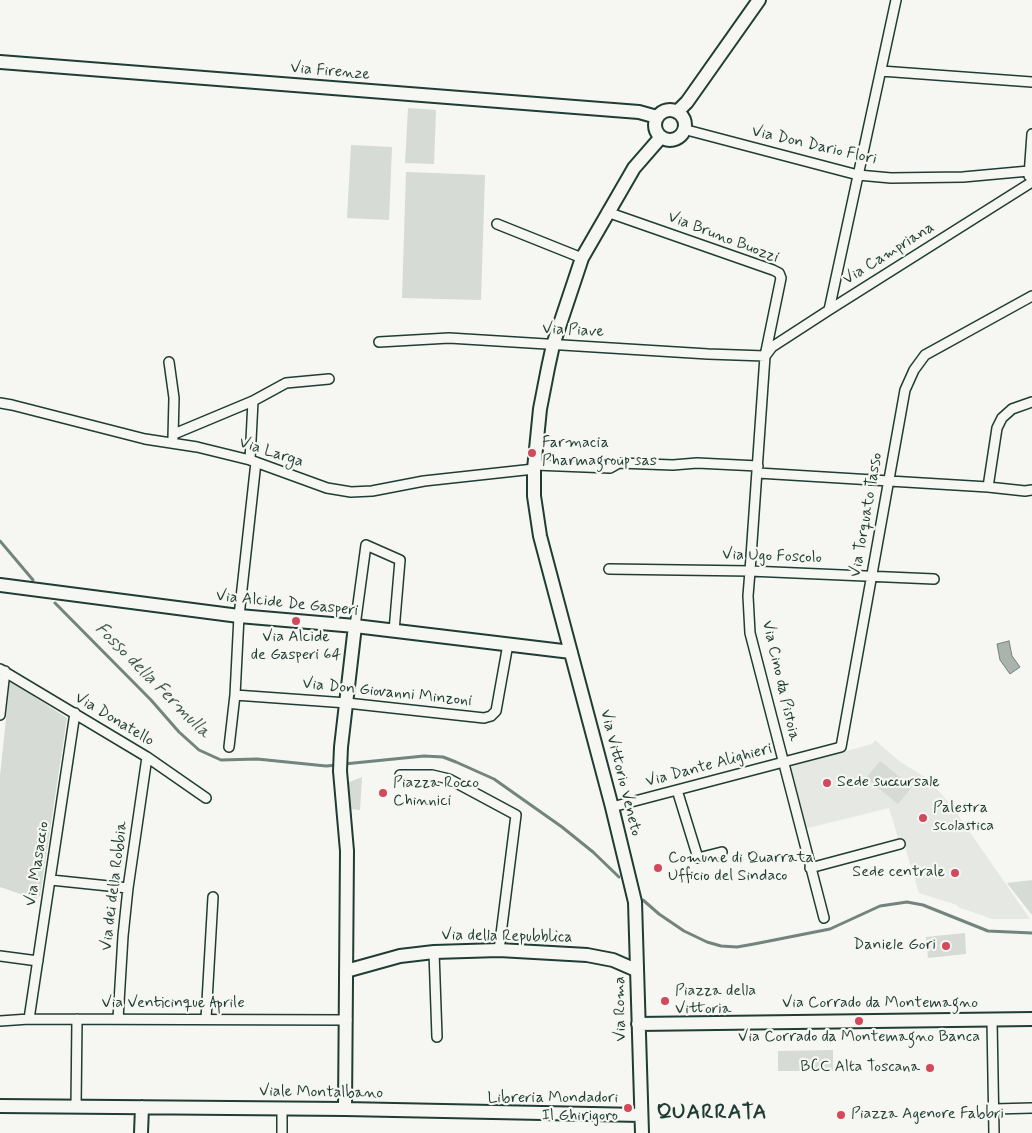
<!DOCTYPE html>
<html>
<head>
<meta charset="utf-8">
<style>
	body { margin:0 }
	canvas { display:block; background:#f6f6f2 }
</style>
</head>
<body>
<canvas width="1032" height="1133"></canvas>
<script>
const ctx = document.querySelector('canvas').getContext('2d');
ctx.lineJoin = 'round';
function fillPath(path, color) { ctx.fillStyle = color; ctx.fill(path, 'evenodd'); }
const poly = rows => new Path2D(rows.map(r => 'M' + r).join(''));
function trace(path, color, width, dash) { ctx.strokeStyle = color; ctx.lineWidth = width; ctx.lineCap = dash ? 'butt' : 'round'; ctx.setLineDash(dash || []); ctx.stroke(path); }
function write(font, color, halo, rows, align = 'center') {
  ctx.font = font + ' Mynerve,sans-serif'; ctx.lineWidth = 4.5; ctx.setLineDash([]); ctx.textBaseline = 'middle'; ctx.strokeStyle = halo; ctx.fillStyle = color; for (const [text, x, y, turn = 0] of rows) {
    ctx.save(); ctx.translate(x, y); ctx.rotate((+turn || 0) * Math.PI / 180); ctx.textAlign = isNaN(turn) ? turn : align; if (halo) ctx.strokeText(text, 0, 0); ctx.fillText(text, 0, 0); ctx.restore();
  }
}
fillPath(poly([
	[875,740,899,761,928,779,951,805,1030,919,992,919,958,907,957,905,919,893,905,847,901,848,889,808,804,829,788,767,872,744]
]), '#e6e8e4');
fillPath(poly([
	[408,108,436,110,434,164,405,163],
	[351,145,392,147,389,220,347,218],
	[406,172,485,175,481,300,402,298],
	[10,681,67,718,40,896,35,899,0,887,0,776],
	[880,761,912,787,898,804,866,778],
	[362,777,360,810,350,809,347,783],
	[1032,880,1032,915,1007,883],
	[965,933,966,954,928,958,926,937],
	[833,1050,833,1071,778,1071,778,1051]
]), '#d6dbd6');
const water = poly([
	[1009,641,1012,656,1020,667,1010,674,1000,660,997,644,1009,641]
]);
fillPath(water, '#aab3ae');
trace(water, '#72847d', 1);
trace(poly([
	[0,541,33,580],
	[55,603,151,700,179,732,199,750,221,760,257,759,326,766,338,765],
	[344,764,424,756,443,757,456,762,494,779,562,827,593,852,619,877],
	[643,900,659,914,684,931,707,942,721,946,737,947,754,944,830,929,880,906,907,902,923,905,988,931,1032,933]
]), '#72847d', 3);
const street = poly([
	[881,71,1032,82],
	[683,129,858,175,891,178,963,177,1029,171],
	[1029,176,1032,134],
	[607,212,773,270,779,273,781,278,765,356,750,571,748,596,750,633,824,918],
	[497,224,582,258],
	[829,310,896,0],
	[379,342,449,338,708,354,765,356],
	[766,355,772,347,829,310,1032,182],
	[169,362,174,398,173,438],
	[0,403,12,405,145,439,197,447,250,460,327,488,351,492,372,491,424,481,534,469],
	[174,434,253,401],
	[250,460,253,401,286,383,329,379],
	[535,465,610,468,619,463,673,465,697,463,758,466],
	[758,473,988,487,1025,491,1032,490],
	[988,487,997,428,1002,418,1012,409,1032,402],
	[609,569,750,571,934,579],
	[355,626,366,545,400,560,394,631],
	[0,669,147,757,206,798],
	[235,695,347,703,484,718,491,716,496,711,508,644],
	[0,715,5,671],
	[229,747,235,695,239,616,256,462],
	[400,775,432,775,449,779,516,815,499,950],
	[677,790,698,858,722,852],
	[612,807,841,747,905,390,914,370,925,355,1032,296],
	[810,868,900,844],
	[51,880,128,888],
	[434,952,437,1037],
	[0,956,38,961],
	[29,1019,75,713],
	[118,1019,123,936,128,888,147,757],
	[206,1019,213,897],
	[992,1020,994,1133],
	[0,1021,29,1019,347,1020],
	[76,1107,77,1019],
	[282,1108,282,1133],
	[994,1109,1032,1108]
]);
const secondary = poly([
	[0,62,639,112,657,117],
	'655 125a15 15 0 1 1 30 0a15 15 0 1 1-30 0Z',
	[677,112,687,102,759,0],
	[0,585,239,616,355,626,571,652],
	[346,971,400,956,434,952,499,950,587,955,613,960,636,970],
	[638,1024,1032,1019],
	[0,1106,345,1109,641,1115],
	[345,1109,347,851,340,771,341,747,355,626],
	[141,1133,142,1107],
	[642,1133,635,902,612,807,540,536,534,496,534,469,540,409,548,368,553,345,582,258,634,168,661,137]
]);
trace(street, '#1f3d34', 12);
trace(secondary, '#1f3d34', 16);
trace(street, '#f6f6f2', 9);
trace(secondary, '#f6f6f2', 12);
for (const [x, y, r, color] of [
	[532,453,5,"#d1495b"],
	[296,621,5,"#d1495b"],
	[827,783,5,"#d1495b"],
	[383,793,5,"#d1495b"],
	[923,818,5,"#d1495b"],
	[658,868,5,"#d1495b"],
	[955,873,5,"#d1495b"],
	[946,946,5,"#d1495b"],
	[665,1001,5,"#d1495b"],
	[859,1021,5,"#d1495b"],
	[930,1068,5,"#d1495b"],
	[628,1108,5,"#d1495b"],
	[841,1115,5,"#d1495b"]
]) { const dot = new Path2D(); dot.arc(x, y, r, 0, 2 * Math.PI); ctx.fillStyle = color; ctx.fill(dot); trace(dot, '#f6f6f2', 2); }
write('16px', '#1f3d34', '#f6f6f2', [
	["Via Firenze",330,72,5],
	["Via Don Dario Flori",814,146,13],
	["Via Bruno Buozzi",723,238,21],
	["Via Campriana",889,254,-32],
	["Via Piave",573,331,3],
	["Via Larga",271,453,18],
	["Via Torquato Tasso",867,515,-80],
	["Via Ugo Foscolo",772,557,2],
	["Via Alcide De Gasperi",287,604,6],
	["Via Cino da Pistoia",780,681,77],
	["Via Don Giovanni Minzoni",387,693,6],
	["Via Donatello",114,720,31],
	["Via Dante Alighieri",709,766,-15],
	["Via Vittorio Veneto",620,773,76],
	["Via Masaccio",38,864,-81],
	["Via dei della Robbia",115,886,-83],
	["Via della Repubblica",507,937,1],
	["Via Venticinque Aprile",173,1004],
	["Via Corrado da Montemagno",880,1004],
	["Via Roma",621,1009,-91],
	["Viale Montalbano",321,1093,1]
]);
write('16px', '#1f3d34', '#f6f6f2', [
	["Farmacia",542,444],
	["Pharmagroup sas",542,462],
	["Via Alcide",296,638,"center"],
	["de Gasperi 64",296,656,"center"],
	["Sede succursale",837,783],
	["Piazza Rocco",393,784],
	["Chinnici",393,802],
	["Palestra",933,809],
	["scolastica",933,827],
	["Comune di Quarrata",668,859],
	["Ufficio del Sindaco",668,877],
	["Sede centrale",945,873,"right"],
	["Daniele Gori",936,946,"right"],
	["Piazza della",675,992],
	["Vittoria",675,1010],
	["Via Corrado da Montemagno Banca",859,1038,"center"],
	["BCC Alta Toscana",920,1068,"right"],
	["Libreria Mondadori",618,1099,"right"],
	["Il Ghirigoro",618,1117,"right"],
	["Piazza Agenore Fabbri",851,1115]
], 'left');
write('italic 18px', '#425a52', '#f6f6f2', [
	["Fosso della Fermulla",152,681,45]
]);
ctx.letterSpacing = '1px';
write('bold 21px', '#1f3d34', '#f6f6f2', [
	["QUARRATA",712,1114]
]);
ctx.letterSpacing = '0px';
</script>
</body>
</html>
